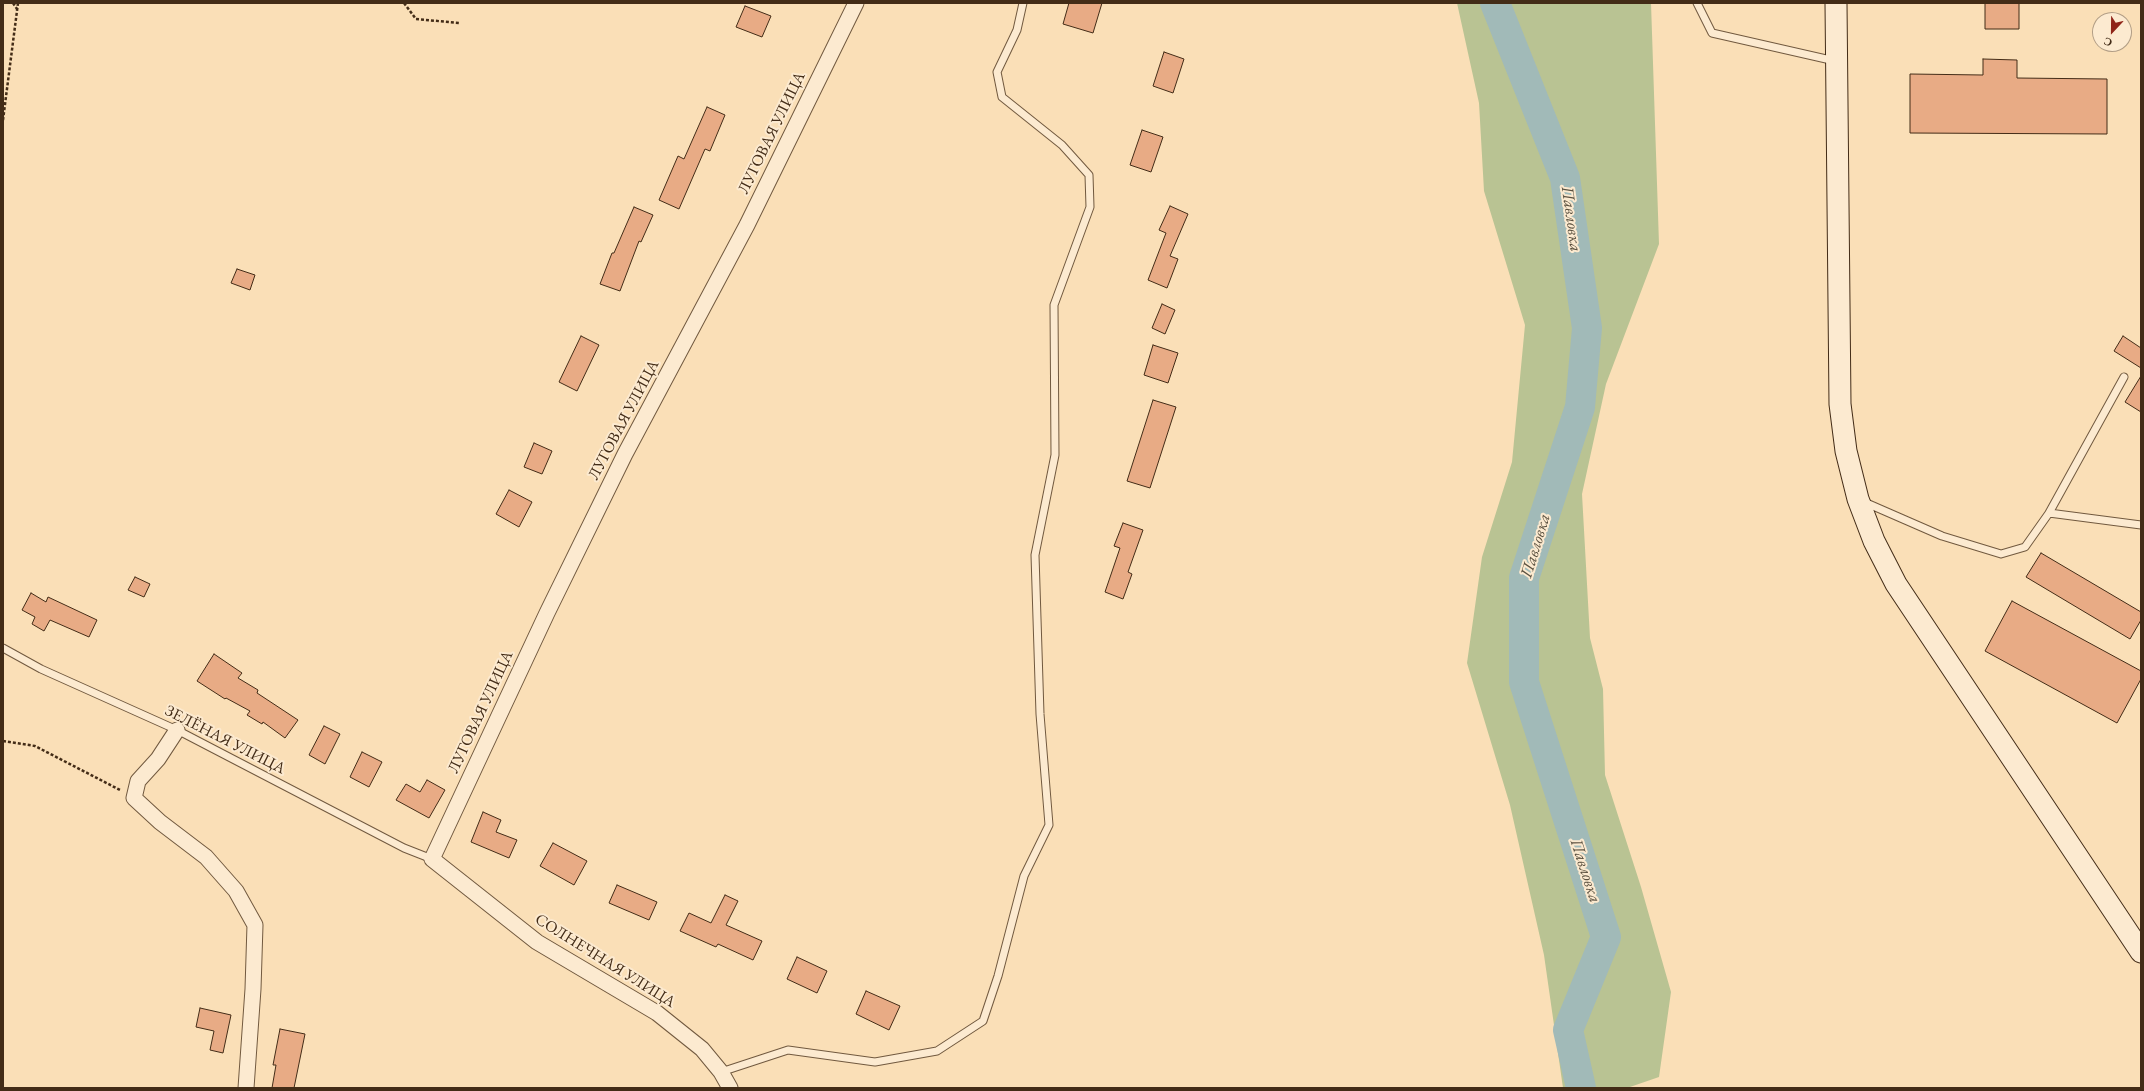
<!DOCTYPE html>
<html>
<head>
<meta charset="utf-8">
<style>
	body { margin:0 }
	#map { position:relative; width:2144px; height:1091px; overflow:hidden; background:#fadfb7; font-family:"EB Garamond",serif }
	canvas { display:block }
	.frame { position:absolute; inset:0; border:4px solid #432c17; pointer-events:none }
	.north { position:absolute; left:2092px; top:12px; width:40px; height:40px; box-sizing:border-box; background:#fcead0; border:1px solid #b29e86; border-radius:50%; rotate:202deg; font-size:11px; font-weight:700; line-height:16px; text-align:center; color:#432c17 }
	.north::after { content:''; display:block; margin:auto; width:14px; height:18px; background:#8f2418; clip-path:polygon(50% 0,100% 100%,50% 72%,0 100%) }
</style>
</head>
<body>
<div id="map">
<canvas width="2144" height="1091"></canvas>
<div class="frame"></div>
<div class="north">С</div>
</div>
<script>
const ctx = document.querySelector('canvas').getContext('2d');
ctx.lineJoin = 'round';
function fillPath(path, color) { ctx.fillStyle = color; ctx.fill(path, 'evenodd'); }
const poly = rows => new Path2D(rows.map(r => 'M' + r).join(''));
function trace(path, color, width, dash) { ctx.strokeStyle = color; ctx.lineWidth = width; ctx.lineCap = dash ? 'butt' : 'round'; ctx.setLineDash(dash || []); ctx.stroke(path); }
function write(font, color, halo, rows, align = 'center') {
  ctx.font = font + ' "EB Garamond",serif'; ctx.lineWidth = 4; ctx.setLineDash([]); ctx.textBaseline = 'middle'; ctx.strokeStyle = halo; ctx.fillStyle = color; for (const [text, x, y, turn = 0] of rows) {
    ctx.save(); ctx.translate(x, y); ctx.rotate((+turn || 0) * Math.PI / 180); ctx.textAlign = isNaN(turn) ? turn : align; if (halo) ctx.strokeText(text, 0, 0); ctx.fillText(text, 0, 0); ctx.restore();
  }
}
fillPath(poly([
	[1457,3,1651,3,1659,244,1606,384,1582,494,1590,638,1603,689,1605,775,1641,887,1671,992,1659,1077,1627,1088,1563,1088,1544,955,1510,805,1467,663,1482,557,1512,462,1525,325,1484,191,1479,103]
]), '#b9c393');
trace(poly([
	[1495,3,1565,178,1587,328,1580,407,1524,578,1524,682,1606,937,1568,1030,1581,1088]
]), '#a1bab8', 30);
const building = poly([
	[1069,3,1102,3,1093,33,1063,24,1069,3],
	[1985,3,2019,3,2019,29,1985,29,1985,3],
	[745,6,771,16,762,37,736,27,745,6],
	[1164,52,1184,59,1173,93,1153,86,1164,52],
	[1983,59,2017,60,2017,78,2107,79,2107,134,1910,133,1910,74,1983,75,1983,59],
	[707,107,725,115,710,151,705,149,679,209,659,200,678,156,684,159,707,107],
	[1142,130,1163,137,1151,172,1130,165,1142,130],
	[1170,206,1188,214,1170,256,1178,259,1167,288,1148,280,1166,233,1159,230,1170,206],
	[634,207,653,215,641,242,639,241,620,291,600,284,612,253,614,253,634,207],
	[237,269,255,275,250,290,231,283,237,269],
	[1162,304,1175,310,1165,334,1152,328,1162,304],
	[581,336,599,345,577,391,559,382,581,336],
	[2123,336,2141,348,2141,368,2114,351,2123,336],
	[1153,345,1178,353,1168,383,1144,375,1153,345],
	[2141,376,2141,412,2125,402,2141,376],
	[1153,400,1176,407,1150,488,1127,481,1153,400],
	[534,443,552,451,542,474,524,467,534,443],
	[509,490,532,502,519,527,496,514,509,490],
	[1123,523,1143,530,1128,572,1132,574,1123,599,1105,592,1120,548,1114,546,1123,523],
	[2041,553,2141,612,2141,620,2130,639,2026,577,2041,553],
	[135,577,150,584,144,597,128,590,135,577],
	[31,593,46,602,48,597,97,620,89,637,50,620,44,631,32,624,35,617,22,610,31,593],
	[2012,601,2141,671,2141,679,2117,723,1985,651,2012,601],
	[214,654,242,673,238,678,258,690,257,693,298,720,285,738,263,722,262,724,247,715,250,711,226,698,225,699,197,681,214,654],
	[324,726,340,734,325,764,309,755,324,726],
	[362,752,382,762,369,787,350,777,362,752],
	[427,780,445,790,429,818,396,800,406,784,420,792,427,780],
	[483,812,501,820,496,832,517,840,509,858,471,842,483,812],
	[553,843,587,861,574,885,540,866,553,843],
	[617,885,657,902,649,920,609,903,617,885],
	[725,895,738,901,726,925,762,941,753,960,718,944,716,947,680,931,689,913,711,923,725,895],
	[797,957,827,971,817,993,787,979,797,957],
	[866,991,900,1006,889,1030,856,1014,866,991],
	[200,1008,231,1015,223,1053,210,1050,214,1031,196,1027,200,1008],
	[280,1029,305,1034,294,1088,272,1088,276,1065,273,1065,280,1029]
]);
fillPath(building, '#e8ab85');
trace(building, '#432c17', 1);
const lane = poly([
	[1697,3,1712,33,1835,61],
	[1864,502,1942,536,2001,554,2025,547,2049,513,2141,525],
	[2049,513,2124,377],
	[3,648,41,669,177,730,404,848,432,859],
	[721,1072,788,1050,875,1062,937,1051,983,1021,998,976,1024,876,1049,825,1040,714,1035,555,1055,455,1054,305,1090,207,1089,175,1062,145,1002,97,997,72,1017,30,1023,3]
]);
const street = poly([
	[177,730,158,759,138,781,134,798,160,822,206,857,236,891,255,925,253,989,246,1088],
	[730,1088,721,1072,702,1049,657,1013,537,942,432,859,547,613,625,454,747,225,856,3]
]);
const secondary = poly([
	[1836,3,1840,404,1846,451,1858,499,1874,541,1896,584,2141,952]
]);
trace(lane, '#71593f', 9);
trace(street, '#71593f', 17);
trace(secondary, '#432c17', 23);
trace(poly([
	[13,3,17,9],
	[404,3,416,19,459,23],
	[3,120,18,3],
	[3,741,35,746,120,790]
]), '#432c17', 2.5, [3, 2]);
trace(lane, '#fcead0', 7);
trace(street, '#fcead0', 15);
trace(secondary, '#fcead0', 21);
write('16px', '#432c17', '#fcead0', [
	["ЛУГОВАЯ УЛИЦА",772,133,-64],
	["ЛУГОВАЯ УЛИЦА",624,420,-62],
	["ЛУГОВАЯ УЛИЦА",481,712,-65],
	["ЗЕЛЁНАЯ УЛИЦА",225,740,27],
	["СОЛНЕЧНАЯ УЛИЦА",605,961,32]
]);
write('italic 17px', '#5a503f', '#fcead0', [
	["Павловка",1571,219,82],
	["Павловка",1536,546,-73],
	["Павловка",1585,871,72]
]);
</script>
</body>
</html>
